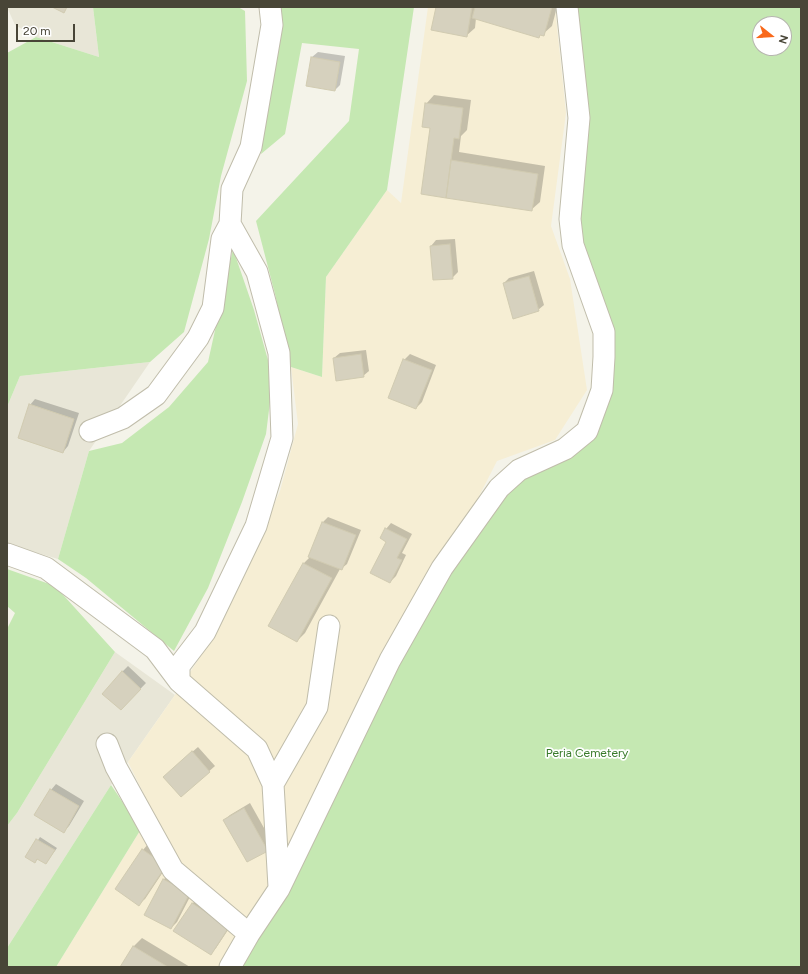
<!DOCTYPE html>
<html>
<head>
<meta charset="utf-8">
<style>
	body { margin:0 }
	#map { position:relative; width:808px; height:974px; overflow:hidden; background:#f4f3e9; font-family:Figtree,sans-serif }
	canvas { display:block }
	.frame { position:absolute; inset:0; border:8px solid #484537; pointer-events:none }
	.north { position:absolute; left:752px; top:16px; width:40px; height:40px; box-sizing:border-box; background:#fff; border:1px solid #b6b5af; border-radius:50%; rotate:107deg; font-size:11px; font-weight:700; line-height:16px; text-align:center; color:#484537 }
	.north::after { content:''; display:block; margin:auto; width:14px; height:18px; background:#f9691b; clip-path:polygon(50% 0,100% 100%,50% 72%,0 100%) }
	.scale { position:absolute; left:16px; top:24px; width:59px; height:18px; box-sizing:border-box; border:2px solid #484537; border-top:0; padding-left:5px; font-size:12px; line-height:14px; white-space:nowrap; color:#484537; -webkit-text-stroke:3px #fff; paint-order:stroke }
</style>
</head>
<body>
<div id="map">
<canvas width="808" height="974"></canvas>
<div class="frame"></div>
<div class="north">N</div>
<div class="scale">20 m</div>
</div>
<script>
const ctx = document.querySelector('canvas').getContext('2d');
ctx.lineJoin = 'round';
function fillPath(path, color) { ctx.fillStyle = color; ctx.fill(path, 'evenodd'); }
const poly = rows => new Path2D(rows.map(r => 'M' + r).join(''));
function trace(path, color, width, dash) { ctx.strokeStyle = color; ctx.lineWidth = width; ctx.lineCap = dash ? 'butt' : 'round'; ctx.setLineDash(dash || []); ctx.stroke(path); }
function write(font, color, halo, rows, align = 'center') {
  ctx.font = font + ' Figtree,sans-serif'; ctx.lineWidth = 3.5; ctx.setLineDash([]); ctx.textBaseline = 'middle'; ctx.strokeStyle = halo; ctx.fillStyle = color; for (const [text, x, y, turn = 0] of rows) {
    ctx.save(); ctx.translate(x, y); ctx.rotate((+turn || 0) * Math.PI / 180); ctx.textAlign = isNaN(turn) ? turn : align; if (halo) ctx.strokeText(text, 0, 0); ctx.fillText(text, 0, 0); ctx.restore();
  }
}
fillPath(poly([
	[7,7,93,7,99,57,36,37,15,25],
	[150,362,89,451,58,559,7,544,7,407,20,376],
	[115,652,175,695,128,762,111,785,7,948,7,826,17,813]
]), '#e8e6d7');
fillPath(poly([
	[428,7,555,7,566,113,551,226,570,279,587,390,555,440,497,461,473,508,251,922,177,861,128,762,175,695,218,630,280,491,298,424,291,367,322,377,326,277,387,190,401,203],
	[141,829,242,937,225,967,56,967]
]), '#f6eed4');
fillPath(poly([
	[93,7,238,7,245,11,247,81,221,176,209,239,184,332,150,362,20,376,7,407,7,53,36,37,99,57],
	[281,7,414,7,387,190,326,277,322,377,291,367,275,294,256,221,349,121,359,49,302,43,285,134,261,154],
	[572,7,801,7,801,967,230,967,394,661,502,491,588,433,608,357,576,246],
	[760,24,784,24,784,48,760,48],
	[233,249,254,310,273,378,266,434,242,502,208,588,174,651,86,578,58,559,89,451,122,443,169,407,208,362],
	[7,569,55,586,115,652,17,813,7,826,7,629,15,613,7,606],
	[111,785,141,829,56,967,7,967,7,948]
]), '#c5e8b2');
fillPath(poly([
	[437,7,557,7,552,26,543,34,541,34,539,36,476,18,475,28,466,36],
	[318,52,345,56,340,85,335,90,312,57],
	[434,95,471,100,467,130,461,136,459,152,545,166,540,202,531,210,422,193,431,128,426,104],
	[455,239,458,272,452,278,434,279,431,246,436,240],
	[534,271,544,305,538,310,504,283,509,278],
	[366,350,369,371,363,376,334,358,340,353],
	[410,354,436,365,422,402,416,408,404,360],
	[35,399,79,413,68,446,63,452,30,405],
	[328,517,361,530,347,564,341,569,340,569,305,633,297,641,270,626,304,563,310,557,309,556,323,522],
	[391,523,412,534,402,553,406,555,396,576,390,582,386,529],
	[128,666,146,683,121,709,122,672],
	[198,747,215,766,181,796,170,771],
	[56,784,84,801,69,826,64,831,51,790],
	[250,803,273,844,247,861,224,820,230,815],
	[40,837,57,848,46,863,38,858,35,862,27,857],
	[148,844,171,860,145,899,139,904,143,850],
	[170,874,195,887,177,922,171,928,145,914,164,879],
	[198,898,234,921,216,948,210,954,175,930,193,903],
	[142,938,190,967,121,967,134,946]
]), '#0003');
const building = poly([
	[52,7,67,7,64,13,52,7],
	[436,7,472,7,467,37,431,30,436,7],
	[475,7,552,7,544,36,540,35,539,38,472,18,475,7],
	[311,57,340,62,335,91,306,86,311,57],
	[425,103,463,108,459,139,454,138,446,198,421,194,430,128,422,127,425,103],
	[451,160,538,174,532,211,446,198,451,160],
	[450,244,453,279,433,280,430,246,450,244],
	[529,276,539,311,513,319,503,283,529,276],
	[361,354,364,377,336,381,333,358,361,354],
	[403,359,432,370,416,409,388,398,403,359],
	[29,404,74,419,63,453,18,438,29,404],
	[322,522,356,535,342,570,308,557,322,522],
	[385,528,407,539,397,558,402,560,390,583,370,573,386,542,380,538,385,528],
	[303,563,332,578,297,642,268,626,303,563],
	[122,671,141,689,121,710,102,694,122,671],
	[192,751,210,772,181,797,163,777,192,751],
	[50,789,79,806,64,833,34,815,50,789],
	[244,808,268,851,247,862,223,820,244,808],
	[36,839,55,850,46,864,37,859,35,863,25,857,36,839],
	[142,849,166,866,139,906,115,889,142,849],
	[163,879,190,893,171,929,144,915,163,879],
	[192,903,229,927,211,955,173,931,192,903],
	[133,946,168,967,120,967,133,946]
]);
fillPath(building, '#d6d1be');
trace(building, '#d1cbb1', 1);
const minor = poly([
	[270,7,272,25,251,147,232,189,230,224,257,272,279,353,282,438,256,526,205,632,179,666,179,681,257,749,273,784,279,887],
	[90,431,123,418,156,395,198,338,213,308,222,239,230,224],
	[7,554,46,568,155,649,179,681],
	[107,744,116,767,173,870,249,934],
	[273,784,317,707,329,626],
	[230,967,249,934,279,889,390,660,442,568,499,488,519,470,565,449,587,431,602,390,604,357,604,332,573,245,570,219,579,118,567,7]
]);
trace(minor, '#c0bdab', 23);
trace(minor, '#fff', 21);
write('12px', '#387a2a', '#fff', [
	["Peria Cemetery",587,753]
]);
</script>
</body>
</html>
